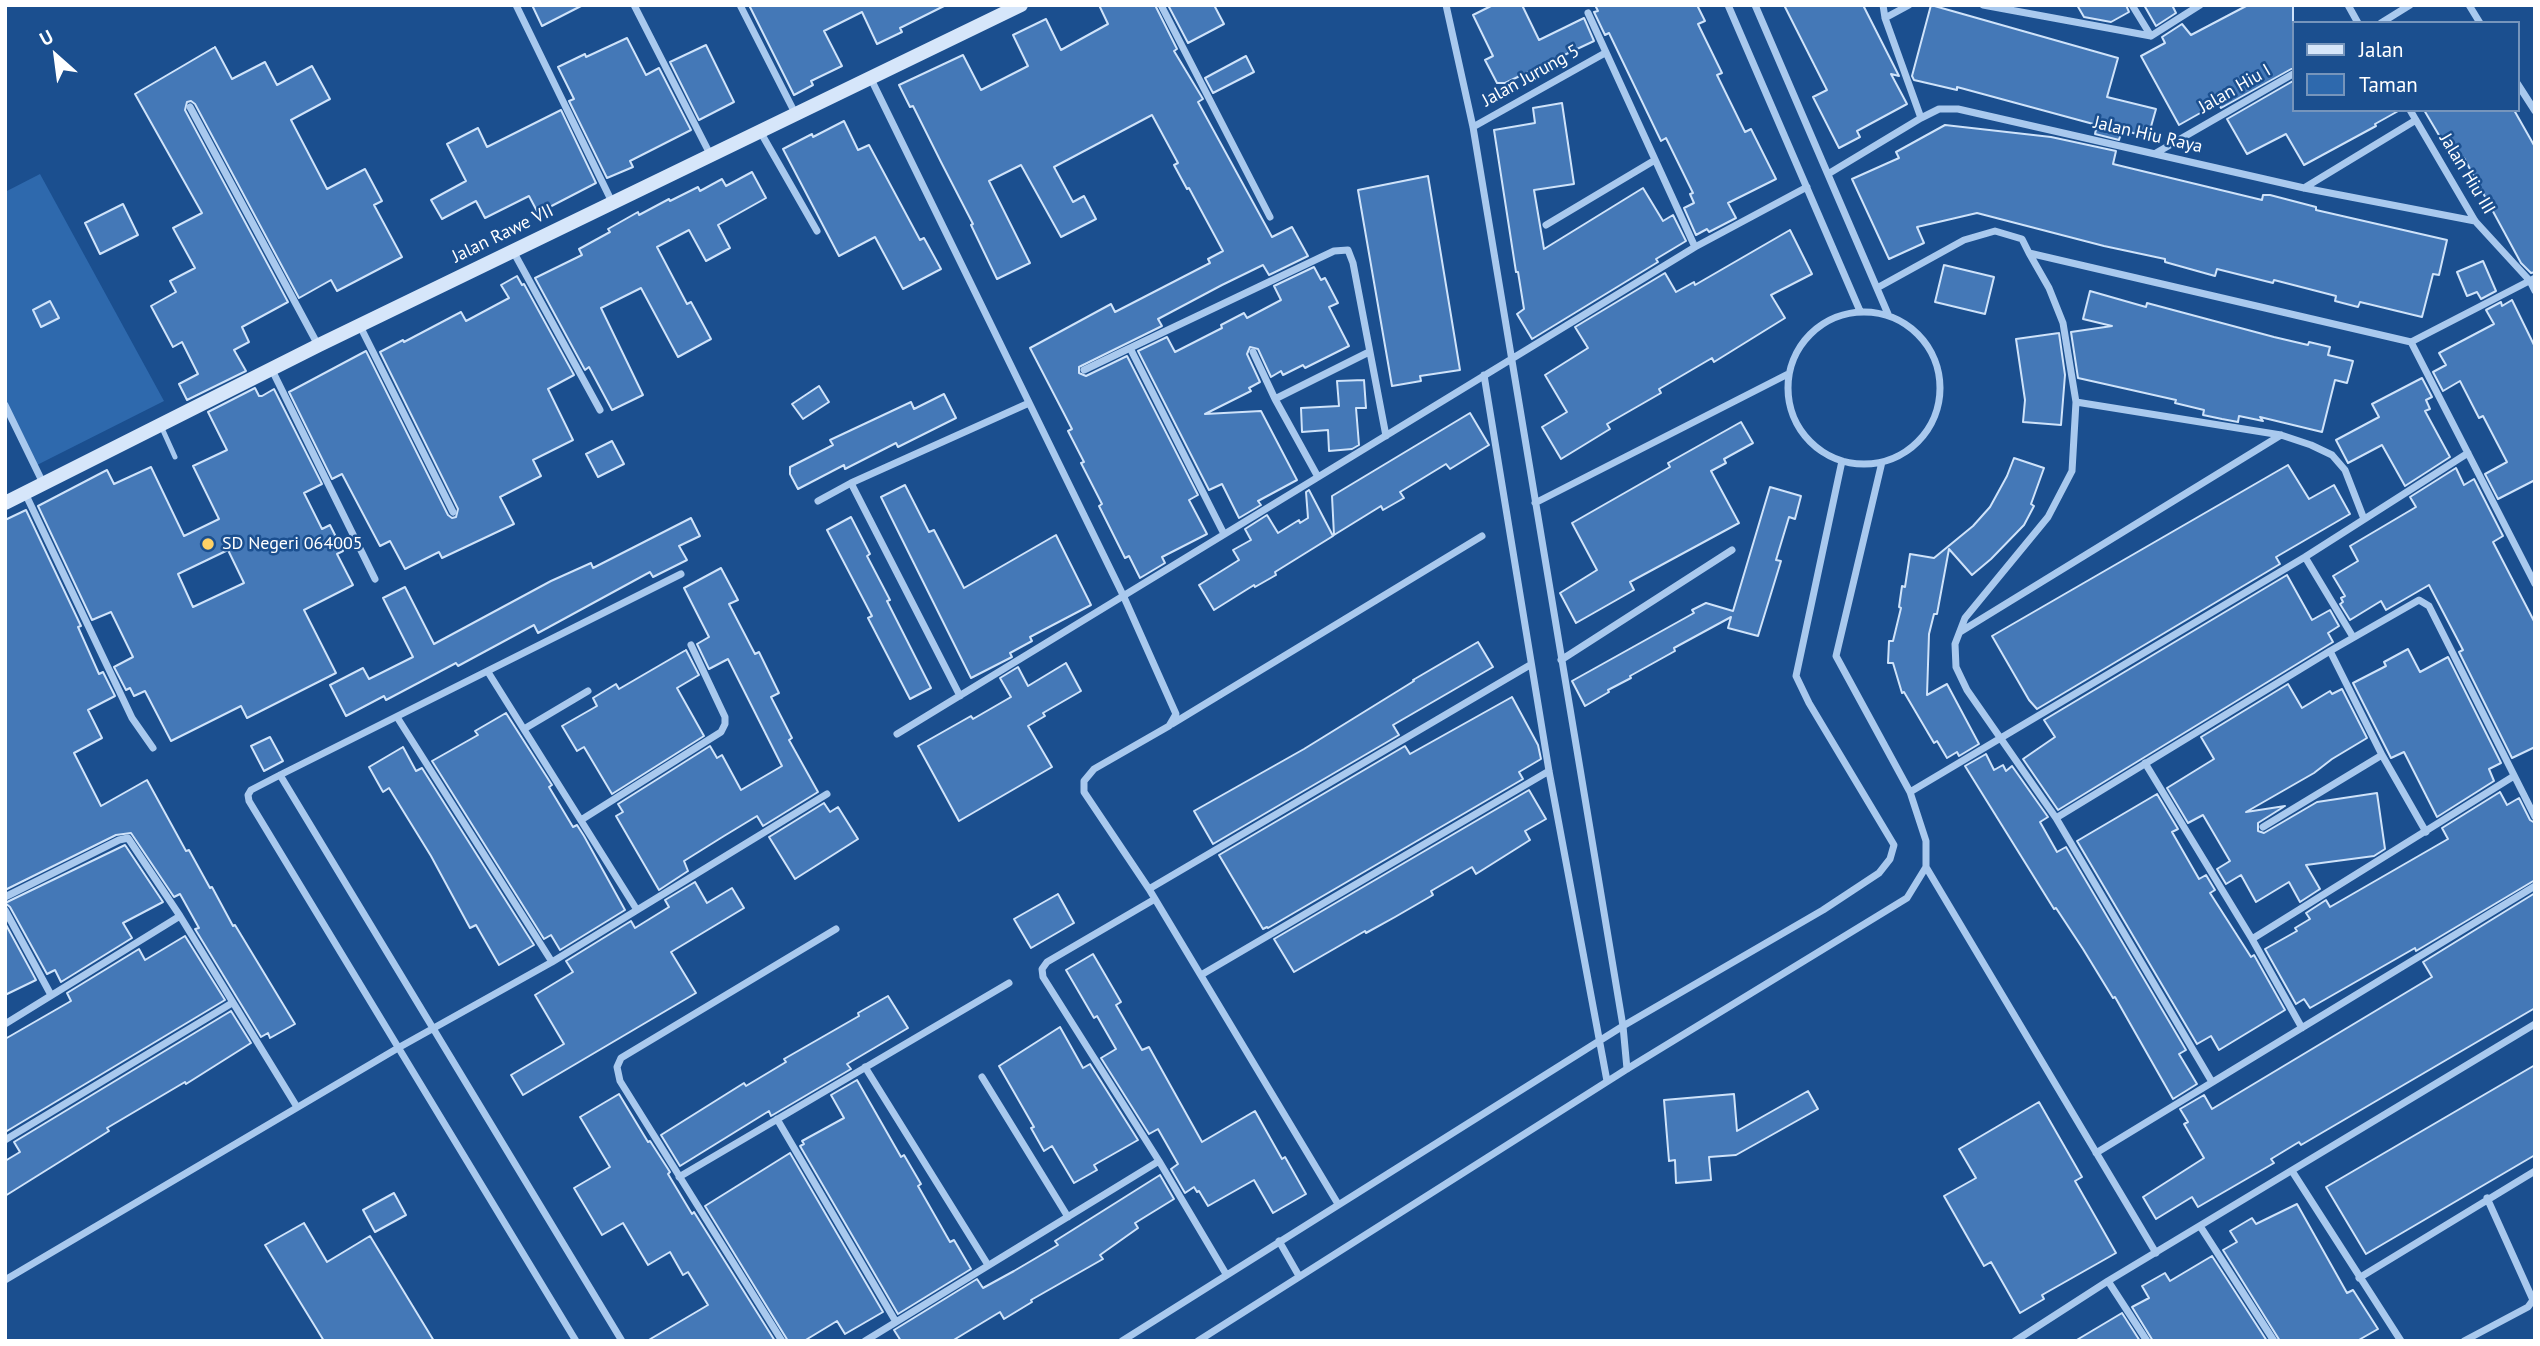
<!DOCTYPE html>
<html>
<head>
<meta charset="utf-8">
<style>
	body { margin:0 }
	#map { position:relative; width:2540px; height:1346px; overflow:hidden; background:#1b4f8f; font-family:"PT Sans",sans-serif }
	canvas { display:block }
	.frame { position:absolute; inset:0; border:7px solid #fff; pointer-events:none }
	.legend { position:absolute; left:2292px; top:21px; width:228px; height:91px; box-sizing:border-box; background:#1b4f8f; border:2px solid #7695bc; margin:0; padding:9px 12px; list-style:none; font-size:21px; color:#fff }
	.legend li { display:flex; align-items:center; gap:14px; height:35px }
	.legend b { width:35px; border:2px solid #7695bc }
	.north { position:absolute; left:21px; top:21px; width:70px; height:70px; -webkit-text-stroke:5px #1b4f8f; paint-order:stroke; rotate:332deg; font-size:19px; font-weight:700; line-height:28px; text-align:center; color:#fff }
	.north::after { content:''; display:block; margin:auto; width:24px; height:32px; background:#fff; clip-path:polygon(50% 0,100% 100%,50% 72%,0 100%) }
</style>
</head>
<body>
<div id="map">
<canvas width="2540" height="1346"></canvas>
<div class="frame"></div>
<ul class="legend">
<li><b style="height:9px;background:#d6e6fa"></b>Jalan</li>
<li><b style="height:19px;background:#2e69ad"></b>Taman</li>
</ul>
<div class="north">U</div>
</div>
<script>
const ctx = document.querySelector('canvas').getContext('2d');
ctx.lineJoin = 'round';
function fillPath(path, color) { ctx.fillStyle = color; ctx.fill(path, 'evenodd'); }
const poly = rows => new Path2D(rows.map(r => 'M' + r).join(''));
function trace(path, color, width, dash) { ctx.strokeStyle = color; ctx.lineWidth = width; ctx.lineCap = dash ? 'butt' : 'round'; ctx.setLineDash(dash || []); ctx.stroke(path); }
function write(font, color, halo, rows, align = 'center') {
  ctx.font = font + ' "PT Sans",sans-serif'; ctx.lineWidth = 5; ctx.setLineDash([]); ctx.textBaseline = 'middle'; ctx.strokeStyle = halo; ctx.fillStyle = color; for (const [text, x, y, turn = 0] of rows) {
    ctx.save(); ctx.translate(x, y); ctx.rotate((+turn || 0) * Math.PI / 180); ctx.textAlign = isNaN(turn) ? turn : align; if (halo) ctx.strokeText(text, 0, 0); ctx.fillText(text, 0, 0); ctx.restore();
  }
}
fillPath(poly([
	[40,174,164,401,37,465,5,402,5,192]
]), '#2e69ad');
const building = poly([
	[532,5,583,5,542,26,532,5],
	[749,5,946,5,900,28,902,32,877,44,862,12,824,31,842,66,811,81,813,85,794,95,749,5],
	[1099,5,1155,5,1177,49,1174,51,1203,99,1198,102,1272,237,1292,227,1308,256,1269,275,1263,265,1222,285,1158,319,1162,326,1079,367,1079,373,1086,376,1127,356,1198,495,1189,500,1207,534,1162,557,1165,563,1140,578,1129,556,1125,558,1099,506,1102,504,1081,463,1084,462,1068,431,1072,429,1030,348,1111,304,1115,312,1210,263,1208,259,1223,251,1189,188,1187,189,1174,165,1178,163,1152,115,1054,167,1073,202,1084,196,1096,219,1061,237,1021,165,989,181,1030,263,997,279,971,225,973,224,941,162,913,106,910,107,899,85,963,55,981,90,1028,66,1013,35,1046,19,1061,50,1108,24,1099,5],
	[1168,5,1214,5,1224,24,1188,43,1168,5],
	[1493,5,1522,5,1539,40,1584,18,1594,41,1505,83,1497,83,1485,60,1493,56,1473,15,1493,5],
	[1595,5,1697,5,1705,21,1698,24,1722,73,1717,75,1745,132,1751,129,1776,179,1728,203,1736,218,1709,232,1707,229,1696,235,1684,208,1694,203,1690,194,1693,193,1666,138,1661,141,1609,33,1605,35,1594,12,1598,11,1595,5],
	[1784,5,1863,5,1899,76,1891,74,1907,104,1857,131,1860,137,1839,148,1813,97,1827,90,1784,5],
	[1931,5,2118,58,2107,97,2156,109,2148,137,2122,130,2119,140,2095,134,2097,125,1957,87,1957,90,1914,80,1912,76,1931,5],
	[2077,5,2126,5,2129,12,2111,22,2084,17,2077,5],
	[2144,5,2172,5,2176,13,2156,26,2144,5],
	[2248,5,2293,5,2293,68,2221,108,2218,103,2179,125,2141,56,2165,43,2162,37,2182,24,2191,35,2248,5],
	[627,38,646,75,659,68,691,130,630,161,633,167,607,178,569,101,574,99,558,67,585,54,586,57,627,38],
	[706,45,734,102,699,120,670,62,706,45],
	[215,47,232,79,265,62,277,85,312,66,330,99,291,120,327,189,365,169,382,201,374,205,402,257,337,291,331,280,299,298,195,104,191,101,187,102,185,110,288,302,242,327,249,342,234,350,246,371,187,400,179,384,198,374,182,342,173,347,151,306,176,292,170,281,195,268,173,228,202,213,135,94,215,47],
	[1246,56,1254,72,1213,93,1205,78,1246,56],
	[2293,81,2293,110,2400,110,2375,124,2376,126,2304,165,2286,134,2247,154,2227,119,2293,81],
	[1562,103,1574,184,1534,190,1544,249,1643,188,1663,221,1673,215,1686,241,1656,259,1658,262,1532,339,1517,314,1524,309,1518,272,1516,272,1494,130,1535,123,1533,108,1562,103],
	[561,110,596,183,538,213,529,196,485,218,476,201,442,219,431,200,466,181,447,144,478,128,487,147,561,110],
	[2424,110,2514,110,2535,147,2535,272,2531,273,2521,263,2464,158,2455,162,2424,110],
	[844,121,858,150,869,145,920,240,924,238,941,269,903,289,875,237,839,256,783,149,812,134,813,137,844,121],
	[1945,125,2051,137,2116,151,2113,164,2262,200,2263,195,2270,195,2316,207,2316,210,2447,240,2439,275,2433,274,2422,317,2360,302,2358,307,2335,301,2336,296,2274,280,2273,283,2217,269,2215,276,2165,262,2165,259,2104,246,1977,213,1917,227,1924,243,1889,259,1852,179,1899,158,1896,152,1945,125],
	[752,172,766,198,718,225,730,248,706,261,689,230,657,247,687,304,691,302,711,339,678,357,641,288,601,308,643,395,612,410,589,367,585,370,535,278,582,255,579,249,610,232,608,229,638,212,639,215,669,199,670,201,698,187,700,191,722,179,726,186,752,172],
	[1428,176,1460,370,1420,376,1421,381,1392,386,1358,190,1428,176],
	[123,204,138,235,100,254,85,223,123,204],
	[1790,230,1812,274,1771,295,1785,318,1714,362,1712,358,1659,389,1661,393,1607,424,1610,429,1561,459,1542,427,1567,412,1545,375,1588,348,1575,327,1665,273,1676,292,1694,282,1695,285,1790,230],
	[2483,261,2496,291,2481,299,2477,292,2467,296,2457,272,2483,261],
	[1944,265,1994,277,1985,314,1935,302,1944,265],
	[1314,267,1321,280,1325,278,1338,303,1329,307,1349,346,1305,368,1303,365,1283,375,1281,371,1271,377,1258,349,1250,347,1247,354,1260,382,1249,388,1251,391,1205,414,1261,411,1297,480,1258,501,1261,505,1239,518,1222,484,1209,490,1138,351,1167,337,1175,352,1222,328,1221,325,1244,313,1247,318,1281,300,1274,286,1314,267],
	[517,276,522,285,524,284,574,375,548,389,573,440,533,460,541,476,500,497,514,524,442,558,439,552,405,569,390,541,380,546,342,474,332,479,289,392,366,351,448,515,452,518,456,517,458,509,380,352,403,340,404,342,461,312,466,321,509,298,501,285,517,276],
	[2090,291,2146,307,2147,303,2274,337,2308,345,2309,342,2330,347,2328,355,2353,361,2347,383,2335,380,2322,432,2260,417,2263,421,2239,416,2238,422,2222,419,2203,415,2204,410,2175,403,2176,400,2078,378,2071,332,2112,326,2083,319,2090,291],
	[2512,300,2535,347,2535,480,2498,499,2485,474,2507,462,2483,416,2479,418,2460,381,2443,391,2433,372,2446,365,2439,353,2494,324,2486,310,2501,302,2502,306,2512,300],
	[50,301,59,318,41,327,33,310,50,301],
	[2059,333,2065,375,2061,425,2023,422,2025,400,2016,339,2059,333],
	[2422,378,2432,397,2426,400,2430,409,2425,411,2450,457,2405,486,2382,445,2348,463,2336,440,2379,417,2372,404,2422,378],
	[1364,380,1366,408,1356,408,1359,445,1352,449,1329,451,1328,430,1302,432,1301,408,1339,406,1337,381,1364,380],
	[819,386,829,402,803,419,792,404,819,386],
	[255,388,259,396,262,396,274,389,322,484,304,493,322,529,330,525,343,551,337,554,353,585,304,610,336,673,247,718,241,706,171,741,145,691,134,696,130,688,126,690,114,667,133,657,111,612,92,620,38,506,107,470,114,484,151,467,184,536,219,519,193,466,227,450,208,412,255,388],
	[228,550,244,583,193,607,178,574,228,550],
	[944,394,956,418,898,447,896,443,845,469,844,465,798,489,790,474,790,467,833,445,830,440,911,402,914,409,944,394],
	[1470,413,1489,445,1450,469,1446,464,1400,492,1404,498,1383,510,1381,506,1334,535,1332,496,1470,413],
	[1741,422,1753,443,1724,459,1726,463,1711,471,1739,523,1630,582,1634,590,1576,623,1560,593,1597,570,1572,523,1670,467,1668,463,1741,422],
	[612,441,624,464,598,477,586,454,612,441],
	[2014,458,2044,468,2031,504,2034,506,2024,525,1991,559,1972,575,1949,549,1937,614,1934,614,1929,634,1927,695,1947,684,1979,744,1959,756,1957,752,1947,758,1937,741,1934,743,1904,692,1902,693,1893,663,1888,663,1889,641,1893,641,1901,608,1899,607,1902,586,1905,587,1910,554,1934,558,1973,526,1990,507,2007,476,2014,458],
	[2288,465,2309,499,2334,485,2350,514,2276,557,2280,564,2037,709,2029,700,1992,636,2288,465],
	[2456,468,2464,485,2474,479,2503,536,2493,542,2535,623,2535,747,2512,758,2459,652,2463,650,2429,585,2386,610,2381,601,2350,620,2340,604,2343,602,2341,598,2345,596,2333,576,2358,561,2350,546,2416,507,2410,497,2456,468],
	[905,485,929,532,934,530,964,588,1056,535,1091,605,1030,637,1032,641,1010,653,1012,657,971,678,881,497,905,485],
	[1770,487,1801,496,1795,519,1789,517,1776,560,1781,561,1758,636,1728,628,1731,617,1674,648,1675,651,1630,676,1631,678,1608,690,1609,692,1585,706,1572,681,1694,613,1692,610,1706,603,1733,611,1770,487],
	[1309,490,1333,536,1275,572,1276,575,1255,587,1254,585,1214,610,1199,585,1239,560,1233,550,1251,540,1245,529,1267,515,1278,533,1299,520,1300,523,1308,518,1306,492,1309,490],
	[26,510,81,626,78,627,99,674,103,672,115,696,88,710,102,738,74,753,101,806,147,780,186,851,189,850,210,888,212,887,233,926,235,925,295,1024,270,1038,268,1033,261,1037,195,929,199,928,180,894,174,897,131,833,116,835,5,890,5,520,26,510],
	[851,517,870,554,867,556,890,600,887,601,931,688,910,699,868,618,872,616,827,530,851,517],
	[691,518,700,536,679,546,687,560,653,577,650,572,538,633,534,625,458,666,456,663,386,700,384,696,346,716,330,685,363,668,369,679,413,657,383,598,405,587,434,644,551,581,591,563,593,568,691,518],
	[721,568,738,600,729,604,755,654,759,652,779,693,771,697,792,738,789,740,818,792,763,826,757,816,724,836,684,861,688,871,659,890,616,816,623,812,618,804,710,746,717,758,722,755,741,790,782,766,728,659,709,669,697,644,709,637,684,588,721,568],
	[2287,575,2312,620,2330,610,2339,626,2328,633,2333,642,2058,810,2023,759,2055,737,2044,720,2287,575],
	[1478,642,1493,667,1393,725,1399,735,1213,844,1194,811,1304,749,1414,681,1413,680,1478,642],
	[2408,649,2420,672,2448,657,2501,763,2489,769,2494,781,2437,817,2404,752,2391,758,2353,683,2386,666,2384,662,2408,649],
	[686,650,699,675,677,688,704,736,612,794,584,747,577,751,562,726,597,706,593,698,616,684,619,689,686,650],
	[1066,663,1081,691,1043,713,1045,716,1028,726,1052,767,959,821,918,746,971,716,973,719,1011,697,1000,678,1018,667,1028,686,1066,663],
	[2288,684,2302,708,2330,691,2332,694,2342,689,2367,738,2332,759,2314,773,2246,812,2285,806,2258,823,2258,831,2264,833,2317,802,2377,793,2385,849,2374,856,2306,865,2320,889,2300,902,2289,882,2256,902,2241,875,2226,884,2217,869,2230,861,2203,815,2188,823,2167,788,2214,759,2201,737,2288,684],
	[1512,697,1538,745,1541,759,1519,772,1523,779,1268,928,1267,927,1263,929,1219,855,1405,746,1410,754,1512,697],
	[506,713,552,785,549,787,573,827,577,825,584,836,625,910,560,950,551,935,544,939,432,761,478,735,475,731,506,713],
	[270,737,283,761,264,771,251,746,270,737],
	[403,747,416,771,422,768,534,945,499,965,476,925,470,928,431,856,389,788,383,792,369,767,403,747],
	[1986,754,1994,770,2003,765,2006,771,2012,766,2048,817,2040,822,2057,852,2066,847,2186,1050,2179,1054,2197,1084,2173,1099,2115,997,2113,998,2083,949,2056,908,2054,909,1965,766,1986,754],
	[1529,790,1546,819,1525,831,1530,840,1476,874,1472,867,1431,891,1433,895,1395,917,1366,933,1365,931,1294,972,1274,939,1529,790],
	[2500,792,2507,805,2519,798,2530,820,2535,823,2535,880,2416,951,2415,948,2310,1008,2304,999,2296,1004,2265,949,2297,931,2295,928,2310,919,2306,913,2326,900,2330,907,2448,839,2442,828,2500,792],
	[2157,794,2178,829,2172,832,2199,879,2206,875,2215,890,2210,893,2251,957,2254,955,2285,1010,2219,1050,2211,1036,2197,1044,2077,841,2157,794],
	[824,803,830,812,838,807,858,839,795,879,769,837,824,803],
	[125,845,163,902,123,923,132,938,61,982,55,970,47,974,10,907,5,903,125,845],
	[695,882,707,903,732,888,744,908,671,952,696,993,523,1095,511,1075,564,1044,535,995,573,972,566,961,631,921,635,928,669,907,665,900,695,882],
	[2535,893,2535,1008,2301,1145,2299,1142,2271,1159,2274,1163,2198,1207,2192,1197,2156,1219,2143,1197,2204,1158,2184,1124,2188,1122,2180,1109,2204,1095,2212,1109,2432,977,2423,962,2535,893],
	[1058,894,1074,923,1031,948,1014,919,1058,894],
	[5,923,36,980,5,995,5,923],
	[185,936,225,1000,7,1131,5,1128,5,1039,71,1001,67,993,139,949,145,960,185,936],
	[1093,954,1121,1002,1116,1005,1142,1050,1149,1047,1202,1142,1255,1111,1282,1159,1285,1157,1306,1194,1273,1213,1254,1180,1208,1206,1199,1191,1197,1192,1194,1187,1185,1193,1171,1169,1178,1164,1158,1129,1149,1134,1101,1058,1116,1049,1097,1016,1094,1018,1066,970,1093,954],
	[888,996,908,1028,847,1064,851,1069,771,1116,769,1111,680,1166,661,1135,744,1083,746,1086,786,1062,784,1059,859,1016,858,1013,888,996],
	[231,1011,251,1043,186,1084,185,1082,107,1128,109,1131,5,1196,5,1161,20,1152,14,1142,231,1011],
	[1060,1027,1083,1068,1090,1064,1138,1140,1094,1165,1097,1170,1074,1183,1052,1146,1044,1151,1031,1128,1034,1127,999,1066,1060,1027],
	[2535,1065,2535,1155,2366,1254,2326,1187,2535,1065],
	[857,1080,901,1157,904,1155,921,1184,918,1186,950,1242,954,1240,971,1269,898,1314,800,1146,804,1144,802,1141,844,1118,831,1095,857,1080],
	[1808,1091,1818,1109,1736,1155,1709,1157,1711,1180,1676,1183,1675,1160,1669,1161,1664,1100,1734,1094,1737,1131,1808,1091],
	[619,1094,648,1142,650,1141,670,1172,668,1174,692,1214,694,1212,775,1341,647,1341,708,1305,688,1272,683,1275,670,1252,648,1265,623,1223,602,1235,574,1188,610,1167,580,1117,619,1094],
	[2039,1102,2082,1177,2075,1181,2116,1253,2042,1295,2044,1299,2020,1313,1991,1262,1984,1266,1944,1196,1976,1178,1959,1149,2039,1102],
	[790,1153,883,1312,845,1334,837,1321,804,1341,788,1341,705,1206,790,1153],
	[1160,1175,1174,1199,1135,1223,1138,1228,1100,1255,1103,1259,1031,1300,1032,1302,1004,1319,1000,1312,952,1341,901,1341,894,1330,977,1279,983,1288,1014,1271,1058,1245,1055,1241,1160,1175],
	[394,1193,406,1215,375,1232,363,1210,394,1193],
	[2297,1204,2347,1293,2353,1290,2378,1329,2357,1341,2280,1341,2223,1250,2237,1242,2230,1231,2252,1218,2256,1224,2297,1204],
	[304,1223,327,1262,370,1236,434,1341,324,1341,265,1245,304,1223],
	[2212,1256,2267,1341,2153,1341,2132,1307,2149,1298,2142,1286,2165,1273,2170,1281,2212,1256],
	[2122,1313,2140,1341,2075,1341,2122,1313]
]);
fillPath(building, '#4478b7');
trace(building, '#cfe3fa', 2);
trace(poly([
	[161,426,175,457]
]), '#a9c9ee', 5);
trace(poly([
	[516,5,612,202],
	[634,5,711,156],
	[740,5,796,115],
	[1161,5,1270,217],
	[1446,5,1473,127,1623,1026,1627,1069],
	[1728,5,1860,311],
	[1755,5,1888,314],
	[1883,5,1885,18,1921,118],
	[1983,5,2151,36,2200,5],
	[2132,5,2151,36],
	[2348,5,2358,23],
	[2469,5,2480,23],
	[1588,13,1695,247],
	[1885,18,1909,5],
	[2381,23,2410,5],
	[871,79,1123,595,1176,714,1169,726,1094,769,1084,781,1084,792,1149,889,1338,1204],
	[2517,83,2535,111],
	[190,107,318,345],
	[2410,110,2475,221,2530,281,2535,291],
	[1473,127,1605,53],
	[761,133,817,231],
	[2156,153,2293,74],
	[1828,174,1921,118,1939,109,1958,109,2304,188,2475,221],
	[2304,188,2416,120],
	[1546,225,1655,160],
	[513,251,600,410],
	[2029,253,2049,288,2063,323,2076,402,2072,471,2048,517,1965,618,1955,644,1956,667,1967,690,2056,818,2212,1082],
	[2535,278,2411,342,2535,584],
	[1877,288,1964,240,1995,231,2022,239,2029,253,2411,342],
	'1788 388a76 76 0 1 1 152 0a76 76 0 1 1-152 0Z',
	[360,326,453,512],
	[1253,352,1275,399,1318,477],
	[272,370,375,579],
	[1084,370,1130,348],
	[1484,375,1549,771,1607,1081],
	[1275,399,1369,352],
	[2076,402,2281,435,2311,445,2332,455,2345,470,2364,519],
	[5,405,43,483],
	[851,483,960,696],
	[25,493,123,699,132,718,153,748],
	[818,501,851,483,1029,403],
	[1535,503,1788,374],
	[1224,534,1130,348,1334,251,1348,250,1353,263,1386,436],
	[2305,557,2353,637],
	[1960,632,2281,435],
	[2330,651,2382,755,2426,832],
	[1561,660,1732,550],
	[488,672,637,910],
	[397,717,552,962],
	[1172,724,1482,536],
	[524,729,588,691],
	[897,734,1695,247,1807,187],
	[2145,763,2252,939,2302,1028],
	[280,775,622,1341],
	[1910,792,2305,557,2468,453],
	[2056,818,2330,651,2419,600,2429,606,2535,817],
	[581,820,721,732,725,724,725,717,691,645],
	[2263,827,2382,755],
	[1926,867,2156,1253],
	[1149,889,1530,665],
	[5,897,119,840,128,838,180,916,297,1107],
	[1155,899,1047,962,1042,969,1043,977,1159,1161,1226,1274],
	[5,910,51,995],
	[2252,939,2514,776],
	[1201,975,1549,771],
	[5,1024,180,916],
	[865,1067,988,1265],
	[982,1077,1068,1217],
	[777,1119,896,1322],
	[5,1140,232,1003],
	[2096,1153,2535,886],
	[2292,1171,2401,1341],
	[679,1177,1009,983],
	[2200,1226,2274,1341],
	[1279,1241,1299,1276],
	[2359,1278,2535,1171],
	[5,1280,398,1048,552,962,827,794],
	[2108,1281,2147,1341],
	[576,1341,249,801,248,795,251,790,280,775,681,574],
	[782,1341,620,1081,617,1067,621,1058,836,929],
	[865,1341,1159,1161],
	[1122,1341,1623,1026,1823,910,1879,873,1890,859,1894,845,1809,703,1796,676,1842,461],
	[1198,1341,1627,1069,1907,898,1926,867,1926,841,1910,792,1836,656,1882,462],
	[2015,1341,2108,1281,2535,1024],
	[2464,1341,2528,1307,2533,1300,2487,1198]
]), '#a9c9ee', 7);
trace(poly([
	[5,503,319,345,1021,5]
]), '#d6e6fa', 14);
for (const [x, y, r, color] of [
	[208,544,7,"#ffd166"]
]) { const dot = new Path2D(); dot.arc(x, y, r, 0, 2 * Math.PI); ctx.fillStyle = color; ctx.fill(dot); trace(dot, '#1b4f8f', 2.5); }
write('18px', '#fff', '#1b4f8f', [
	["Jalan Jurung 5",1531,76,-29],
	["Jalan Hiu I",2235,89,-30],
	["Jalan Hiu Raya",2148,135,13],
	["Jalan Hiu III",2467,174,59],
	["Jalan Rawe VII",503,234,-26]
]);
write('18px', '#fff', '#1b4f8f', [
	["SD Negeri 064005",222,544]
], 'left');
</script>
</body>
</html>
